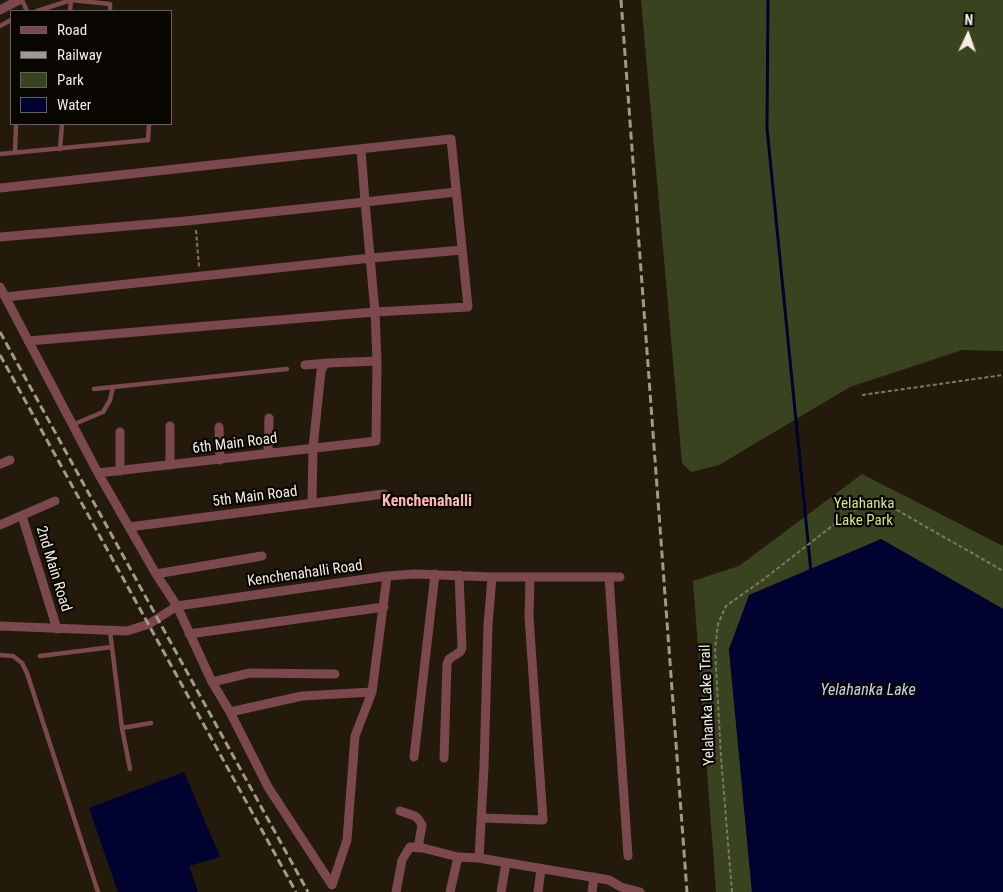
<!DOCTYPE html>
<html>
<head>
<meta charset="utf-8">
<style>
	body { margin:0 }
	#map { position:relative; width:1003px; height:892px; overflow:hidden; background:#231a0b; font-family:"Roboto Condensed",sans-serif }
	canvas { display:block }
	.legend { position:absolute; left:10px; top:10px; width:162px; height:115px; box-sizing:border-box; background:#090602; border:1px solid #67625c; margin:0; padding:6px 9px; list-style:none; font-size:15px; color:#f3ede3 }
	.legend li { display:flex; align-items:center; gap:10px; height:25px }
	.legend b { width:25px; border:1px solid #67625c }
	.north { position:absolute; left:943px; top:10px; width:50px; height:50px; -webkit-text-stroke:4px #090602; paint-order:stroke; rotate:3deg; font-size:14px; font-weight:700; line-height:20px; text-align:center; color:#f3ede3 }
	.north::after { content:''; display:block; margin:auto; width:18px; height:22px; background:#f3ede3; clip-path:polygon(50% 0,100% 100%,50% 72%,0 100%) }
</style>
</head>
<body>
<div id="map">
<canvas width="1003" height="892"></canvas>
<ul class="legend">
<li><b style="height:6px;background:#7a484d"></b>Road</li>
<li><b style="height:6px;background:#a1998d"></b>Railway</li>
<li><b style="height:14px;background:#3a431f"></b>Park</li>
<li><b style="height:14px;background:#00022f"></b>Water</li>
</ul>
<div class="north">N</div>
</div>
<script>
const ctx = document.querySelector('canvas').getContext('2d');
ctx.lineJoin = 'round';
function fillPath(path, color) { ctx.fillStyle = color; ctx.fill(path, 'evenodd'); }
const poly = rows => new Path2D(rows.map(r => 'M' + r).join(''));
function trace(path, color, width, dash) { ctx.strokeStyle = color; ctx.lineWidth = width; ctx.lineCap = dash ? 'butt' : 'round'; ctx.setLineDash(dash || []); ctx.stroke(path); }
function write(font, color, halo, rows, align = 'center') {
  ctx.font = font + ' "Roboto Condensed",sans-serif'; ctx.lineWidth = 4.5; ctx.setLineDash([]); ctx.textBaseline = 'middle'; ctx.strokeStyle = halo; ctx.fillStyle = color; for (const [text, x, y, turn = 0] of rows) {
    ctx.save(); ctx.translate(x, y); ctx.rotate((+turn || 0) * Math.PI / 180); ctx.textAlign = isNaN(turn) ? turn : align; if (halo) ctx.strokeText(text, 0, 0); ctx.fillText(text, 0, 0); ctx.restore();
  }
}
fillPath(poly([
	[641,0,1003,0,1003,351,962,350,850,387,719,465,691,472,682,463],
	[862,474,1003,546,1003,609,881,539,729,649,752,892,716,892,693,581,739,566]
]), '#3a431f');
fillPath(poly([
	[881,539,1003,609,1003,892,752,892,729,649,749,595],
	[184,772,220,857,189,866,198,892,118,892,89,808]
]), '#00022f');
trace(poly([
	[768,0,767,128,811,572]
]), '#00022f', 3);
trace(poly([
	[196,230,199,267],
	[862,395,1003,375],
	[732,892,721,757,715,649,718,624,726,606,764,579,845,516,867,503,880,504,897,510,1003,571]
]), '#7e7669', 2, [4, 2.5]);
trace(poly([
	[22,0,27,11],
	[37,11,71,0,110,4,110,11],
	[70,11,71,0],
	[0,26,11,20],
	[60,149,62,124],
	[15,152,16,124],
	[0,154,148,140,149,124],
	[94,389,113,387],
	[72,425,103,412,110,400,113,387,287,369],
	[110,631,122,728,130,769],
	[0,655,13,656,22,663,27,673,98,892],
	[40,656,112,647],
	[122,728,151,723]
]), '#7a484d', 4.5);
trace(poly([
	[0,10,19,0],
	[0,188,451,139,468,307,375,312,28,341],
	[0,237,186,221,365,202,361,149],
	[0,287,98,473,156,574,177,606,212,682,230,712,268,787,332,885,347,840,355,736,372,692,387,576],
	[5,297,371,258,462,250],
	[305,365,328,363],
	[170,426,170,465],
	[219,427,220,460],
	[120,432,120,471],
	[268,453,269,418],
	[0,464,10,460],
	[98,473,376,441,377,361,375,312,365,202,456,192],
	[312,503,313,448,321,371,324,365,328,363,377,361],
	[22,516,57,629],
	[0,525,55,501],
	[129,527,384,494],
	[156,574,262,556],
	[492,577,488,625,484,767,479,858,609,880,621,887,640,892],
	[609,577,628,856],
	[0,626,127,631,149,624,177,606,387,576,415,574,492,577,620,577],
	[189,634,384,607],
	[212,682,250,673,335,674],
	[230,712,302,696,372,692],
	[414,757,435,574],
	[444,758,447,664,449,659,460,652,462,648,459,575],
	[400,811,415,816,419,820,422,825,418,848],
	[481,818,543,820,529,617,530,577],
	[396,892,402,860,410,847,423,848,458,857],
	[450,892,458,857,479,858],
	[501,892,506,863],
	[538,892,541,869],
	[592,892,594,877]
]), '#7a484d', 9);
trace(poly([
	[621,0,687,892],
	[0,332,308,892],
	[0,355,296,892]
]), '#a1998d', 3, [8, 4]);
write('15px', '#f3ede3', '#090602', [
	["6th Main Road",235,444,-7],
	["5th Main Road",255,497,-7],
	["2nd Main Road",53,569,73],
	["Kenchenahalli Road",305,574,-8],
	["Yelahanka Lake Trail",708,705,-92]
]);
write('15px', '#cee787', '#090602', [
	["Yelahanka",864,504],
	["Lake Park",864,521]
]);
write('bold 16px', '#fbb8ad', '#090602', [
	["Kenchenahalli",427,502]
]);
write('italic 16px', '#bfd2f3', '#090602', [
	["Yelahanka Lake",868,691]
]);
</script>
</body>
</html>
